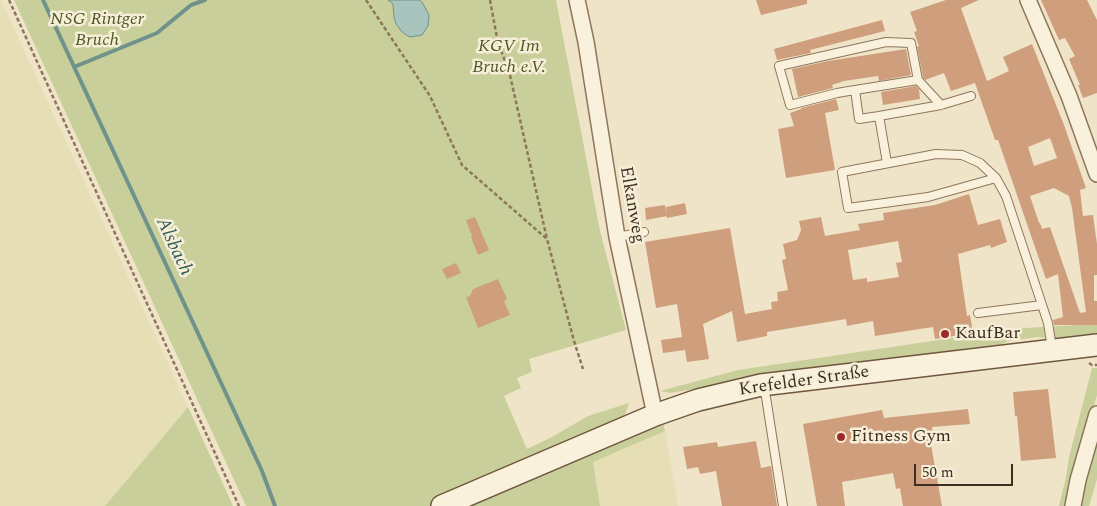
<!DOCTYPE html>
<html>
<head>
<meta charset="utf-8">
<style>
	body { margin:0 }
	#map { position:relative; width:1097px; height:506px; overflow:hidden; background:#f0e4c8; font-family:Spectral,serif }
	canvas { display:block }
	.scale { position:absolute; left:914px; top:464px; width:99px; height:22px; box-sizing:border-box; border:2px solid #3d2e20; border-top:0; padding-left:6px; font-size:15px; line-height:18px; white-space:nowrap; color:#3d2e20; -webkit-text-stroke:4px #f7eed8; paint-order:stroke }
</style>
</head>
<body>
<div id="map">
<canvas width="1097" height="506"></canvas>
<div class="scale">50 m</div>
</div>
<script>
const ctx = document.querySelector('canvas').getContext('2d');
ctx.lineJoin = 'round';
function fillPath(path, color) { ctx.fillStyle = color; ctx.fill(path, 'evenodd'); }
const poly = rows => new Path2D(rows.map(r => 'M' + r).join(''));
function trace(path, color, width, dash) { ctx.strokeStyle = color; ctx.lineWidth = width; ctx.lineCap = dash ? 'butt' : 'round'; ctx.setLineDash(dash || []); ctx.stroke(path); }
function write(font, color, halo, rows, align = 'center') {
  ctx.font = font + ' Spectral,serif'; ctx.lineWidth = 5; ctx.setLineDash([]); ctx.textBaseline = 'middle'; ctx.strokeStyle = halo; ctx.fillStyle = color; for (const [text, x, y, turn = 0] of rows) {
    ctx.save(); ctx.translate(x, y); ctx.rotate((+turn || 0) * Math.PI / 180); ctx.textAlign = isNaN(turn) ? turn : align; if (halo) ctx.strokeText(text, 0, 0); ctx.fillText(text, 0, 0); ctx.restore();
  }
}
fillPath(poly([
	[0,0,1,0,188,407,105,506,0,506],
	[665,431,678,506,600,506,593,462]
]), '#e6deb5');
fillPath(poly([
	[14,0,388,0,393,4,394,17,423,2,419,0,556,0,600,231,626,330,529,359,532,372,517,378,521,388,504,396,527,449,550,438,588,416,629,403,624,418,430,506,246,506],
	[1076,325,1097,325,1097,333,1095,336,1067,340,1037,337,1009,341,983,352,797,373,670,393,660,391,738,370,992,332,1025,328],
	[1092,368,1097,368,1097,395,1080,453,1066,506,1059,506,1066,477,1069,457],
	[188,407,233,506,105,506],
	[663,422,665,431,593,462,600,506,461,506],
	[1097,438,1097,479,1089,506,1079,506,1086,474]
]), '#c9cf9b');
const water = poly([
	[388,0,419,0,422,2,429,15,428,26,422,35,410,37,403,33,396,24,394,17,393,4,388,0]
]);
fillPath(water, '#a9c4bc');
trace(water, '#6f938a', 1);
trace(poly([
	[43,0,262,471,275,506],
	[74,67,157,33,191,5,205,0]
]), '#6f938a', 4);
fillPath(poly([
	[756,0,807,0,807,4,761,15],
	[946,0,979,0,961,8,987,81,1009,71,1003,57,1032,44,1064,125,1086,188,1080,190,1083,216,1093,215,1097,244,1097,275,1094,275,1094,301,1097,301,1097,325,1054,325,1053,320,1063,317,1058,274,1046,279,998,140,995,140,975,83,951,91,944,73,925,80,923,77,917,47,919,46,914,32,917,31,910,12],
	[1050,138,1057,158,1034,166,1028,147],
	[1054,188,1069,196,1072,208,1086,312,1080,313,1050,227,1042,229,1040,223,1039,223,1030,196],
	[1041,0,1087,0,1097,20,1097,93,1083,98,1078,85,1080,85,1069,59,1075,56,1065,38,1059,40],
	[882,20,885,31,810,50,811,53,777,60,774,49],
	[906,49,911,75,879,81,878,76,844,81,832,85,833,88,798,97,792,69,828,61],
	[916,86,919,89,920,99,883,105,881,92],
	[836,99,839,110,825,113,835,170,786,178,778,129,794,126,790,113,801,109,801,108],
	[969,194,978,225,1000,219,1007,242,991,248,990,245,958,254,967,316,970,315,973,333,935,339,933,327,875,336,873,321,847,326,846,319,767,332,767,336,737,342,732,311,703,324,709,359,687,362,685,350,663,353,661,340,682,337,677,304,656,308,645,242,730,228,745,314,772,309,771,302,778,301,777,292,788,290,782,260,786,259,783,244,797,240,801,230,799,221,821,217,825,236,860,230,858,224,884,220,883,213,935,205],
	[898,241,902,262,896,263,899,277,867,282,867,278,853,280,848,250],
	[685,203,687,214,667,218,666,207],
	[665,205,667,216,646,220,645,208],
	[475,217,489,250,478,255,471,237,472,236,466,220],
	[456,263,461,273,447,279,442,269],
	[498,279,507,299,504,301,510,315,478,328,466,297,470,296,473,289],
	[1048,389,1056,458,1021,461,1017,416,1015,416,1013,392],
	[968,409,970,424,932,427,933,433,929,433,942,506,903,506,900,488,896,489,893,473,842,482,845,506,817,506,803,424,882,410,884,418],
	[756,441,761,468,771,466,777,506,722,506,716,471,700,474,698,467,687,469,683,447,717,442,718,447]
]), '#cf9f7d');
const lane = poly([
	[918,80,941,105],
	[855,90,918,80,911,43,886,42,779,66,790,105,837,93,855,90,859,119,879,116],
	[887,163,879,116,941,105,971,96],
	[996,178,928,197,848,208,842,172,936,154,962,155,980,163,996,178,1006,196,1048,323,1052,348],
	[617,237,644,232],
	[978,313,1042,305],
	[762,386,766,397,783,506]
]);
const street = poly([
	[577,0,586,42,617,237,655,415],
	[1028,0,1069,96,1097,174],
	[1073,506,1078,480,1097,414]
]);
const secondary = poly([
	[442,506,655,415,698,400,761,385,1097,345]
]);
trace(lane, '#8d765c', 10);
trace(street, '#8d765c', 18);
trace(secondary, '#6f573f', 24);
trace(poly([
	[9,0,239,506],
	[366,0,430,96,462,165,547,239,574,341,583,369],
	[490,0,498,43,509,71,547,239],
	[1089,363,1092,365,1097,365]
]), '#8d765c', 2.5, [4, 2.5]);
trace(lane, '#faf1dc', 8);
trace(street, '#faf1dc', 15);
trace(secondary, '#faf1dc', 21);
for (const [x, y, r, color] of [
	[945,334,5,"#9e2a2b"],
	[841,437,5,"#9e2a2b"]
]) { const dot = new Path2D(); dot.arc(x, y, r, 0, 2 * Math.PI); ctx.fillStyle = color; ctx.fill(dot); trace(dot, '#f7eed8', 2); }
write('italic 18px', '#4d5a26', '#f7eed8', [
	["NSG Rintger",97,20],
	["Bruch",97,41],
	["KGV Im",509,47],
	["Bruch e.V.",509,68]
]);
write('18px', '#3d2e20', '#f7eed8', [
	["Elkanweg",631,205,80],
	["Krefelder Straße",804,382,-8]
]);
write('18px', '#3d2e20', '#f7eed8', [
	["KaufBar",955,334],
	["Fitness Gym",851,437]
], 'left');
write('italic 19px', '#2f5d5a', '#f7eed8', [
	["Alsbach",173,247,65]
]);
</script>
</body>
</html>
